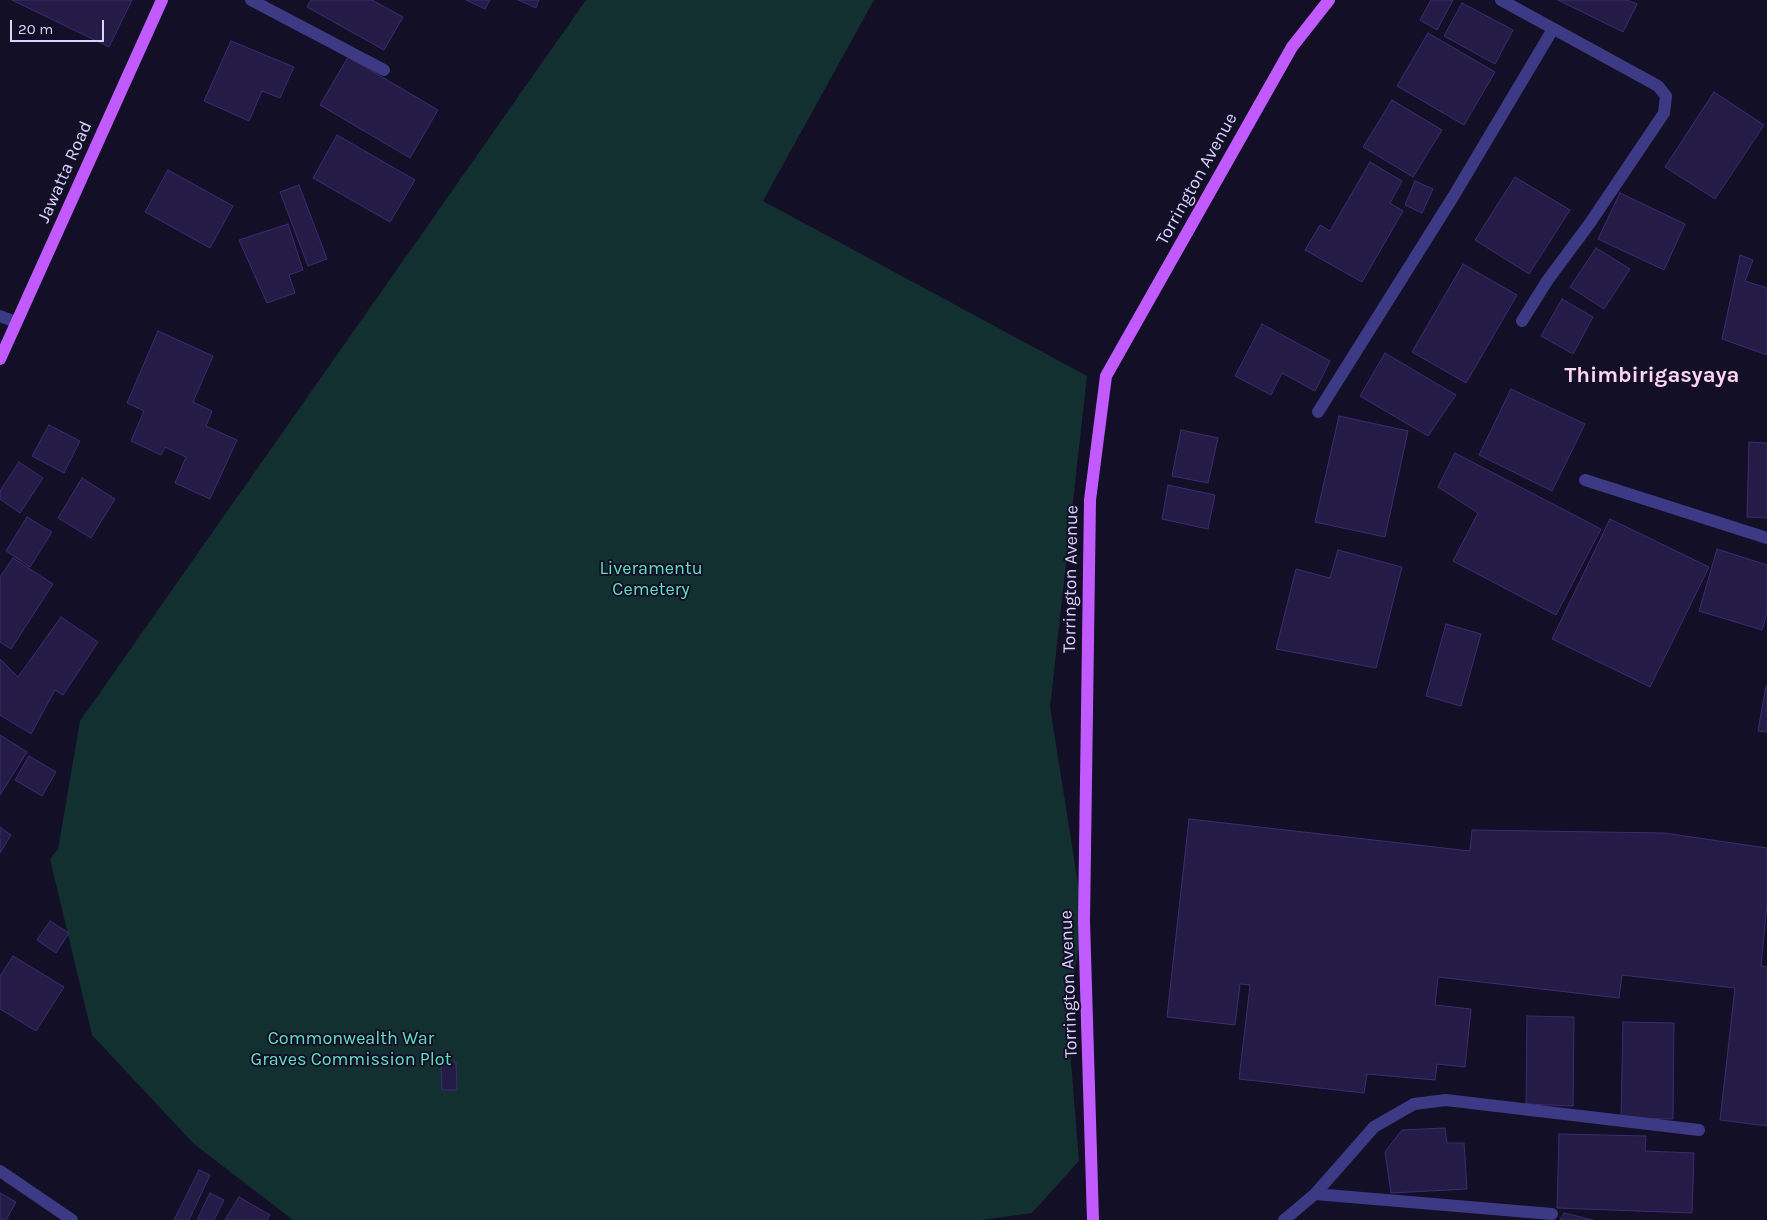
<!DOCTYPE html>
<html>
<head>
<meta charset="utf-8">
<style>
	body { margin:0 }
	#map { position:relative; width:1767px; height:1220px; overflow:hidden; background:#130f26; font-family:Karla,sans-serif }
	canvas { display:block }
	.scale { position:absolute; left:10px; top:20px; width:94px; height:22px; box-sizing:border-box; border:2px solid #d9d4ff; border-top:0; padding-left:6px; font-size:15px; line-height:18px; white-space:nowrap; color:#d9d4ff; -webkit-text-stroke:4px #130f26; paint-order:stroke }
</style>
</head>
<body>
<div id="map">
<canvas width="1767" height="1220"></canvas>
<div class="scale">20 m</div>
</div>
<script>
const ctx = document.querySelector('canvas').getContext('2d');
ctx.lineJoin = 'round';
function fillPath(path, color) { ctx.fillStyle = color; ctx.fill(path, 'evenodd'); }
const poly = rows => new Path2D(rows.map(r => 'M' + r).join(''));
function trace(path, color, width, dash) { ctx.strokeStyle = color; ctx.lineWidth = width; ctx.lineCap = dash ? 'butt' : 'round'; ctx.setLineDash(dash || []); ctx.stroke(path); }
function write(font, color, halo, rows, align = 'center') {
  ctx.font = font + ' Karla,sans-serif'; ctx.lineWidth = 4; ctx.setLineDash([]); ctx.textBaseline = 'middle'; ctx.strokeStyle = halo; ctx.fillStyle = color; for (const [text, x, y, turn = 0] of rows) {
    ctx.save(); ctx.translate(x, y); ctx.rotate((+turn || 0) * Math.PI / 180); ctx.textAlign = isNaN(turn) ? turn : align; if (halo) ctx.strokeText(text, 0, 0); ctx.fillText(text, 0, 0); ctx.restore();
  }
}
fillPath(poly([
	[586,0,874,0,763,201,1087,376,1050,707,1084,921,1067,1012,1079,1161,1032,1213,982,1220,293,1220,194,1144,92,1035,50,859,58,849,80,721]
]), '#12302f');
const building = poly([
	[12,0,132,0,109,47,12,0],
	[311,0,372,0,403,17,384,50,307,7,311,0],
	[466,0,490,0,485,9,466,0],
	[518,0,539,0,536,8,518,0],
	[1431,0,1453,0,1437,30,1420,20,1431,0],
	[1558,0,1627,0,1637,4,1623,32,1558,0],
	[1462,3,1513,30,1495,64,1444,36,1462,3],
	[1428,33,1495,72,1464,125,1397,86,1428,33],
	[231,41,294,67,280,98,262,91,249,121,204,101,231,41],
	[348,57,438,110,410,158,320,105,348,57],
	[1714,92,1764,125,1715,199,1665,167,1714,92],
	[1392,100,1442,130,1413,177,1363,147,1392,100],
	[337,135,415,180,390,222,313,178,337,135],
	[1370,162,1402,181,1390,203,1403,211,1362,282,1305,250,1320,225,1330,231,1370,162],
	[168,170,233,206,210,248,145,212,168,170],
	[1515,177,1570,210,1529,274,1475,240,1515,177],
	[1415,181,1433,189,1422,213,1405,205,1415,181],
	[299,185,327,259,308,266,280,192,299,185],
	[1620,193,1685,224,1664,270,1598,239,1620,193],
	[288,224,303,270,289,275,295,293,267,303,239,240,288,224],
	[1596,248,1630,269,1604,309,1570,287,1596,248],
	[1740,255,1753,260,1745,281,1767,288,1767,355,1722,339,1740,255],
	[1463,264,1517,295,1466,383,1412,352,1463,264],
	[1562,299,1593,317,1573,354,1541,336,1562,299],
	[1262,324,1330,361,1315,391,1282,373,1271,395,1235,376,1262,324],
	[158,331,213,356,193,402,212,411,206,426,237,440,210,499,175,483,186,457,165,447,161,455,131,441,144,411,127,403,158,331],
	[1385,353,1456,395,1428,436,1360,396,1385,353],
	[1511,389,1585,424,1552,491,1479,455,1511,389],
	[1339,416,1408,431,1385,537,1315,522,1339,416],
	[49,425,80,441,64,473,32,456,49,425],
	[1181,430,1218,438,1208,483,1172,476,1181,430],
	[1749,442,1767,443,1767,518,1747,517,1749,442],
	[1455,453,1601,529,1556,615,1453,561,1478,513,1438,487,1455,453],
	[19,462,43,478,20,513,0,499,0,491,19,462],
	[82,478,115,499,91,538,58,518,82,478],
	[1168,485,1215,495,1208,529,1162,519,1168,485],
	[27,517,52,532,30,567,6,551,27,517],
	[1610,519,1709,567,1650,687,1552,639,1610,519],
	[1717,549,1767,565,1767,613,1762,630,1699,611,1717,549],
	[1338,550,1402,567,1376,668,1276,649,1296,569,1330,578,1338,550],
	[13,558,53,584,11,649,0,642,0,577,13,558],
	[61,617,98,642,63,695,55,690,31,734,0,715,0,659,18,677,61,617],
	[1446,624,1481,634,1461,706,1426,696,1446,624],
	[1766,686,1767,686,1767,732,1758,731,1766,686],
	[0,735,27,752,0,795,0,735],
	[29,756,56,772,42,796,15,780,29,756],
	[1189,819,1470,851,1472,830,1664,833,1767,848,1767,905,1761,966,1767,967,1767,1126,1720,1120,1735,988,1622,975,1619,998,1438,977,1435,1005,1471,1009,1465,1067,1437,1064,1435,1080,1367,1074,1364,1093,1239,1079,1250,985,1240,984,1235,1025,1167,1017,1189,819],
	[0,827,11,835,0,853,0,827],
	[50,921,69,933,56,953,37,940,50,921],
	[13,956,64,987,36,1031,0,1009,0,976,13,956],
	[1527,1016,1574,1017,1573,1106,1526,1104,1527,1016],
	[1623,1022,1674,1023,1673,1119,1621,1118,1623,1022],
	[441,1062,456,1062,457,1090,442,1090,441,1062],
	[1445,1128,1447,1143,1464,1143,1467,1189,1391,1193,1385,1152,1402,1130,1445,1128],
	[1559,1134,1646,1136,1645,1151,1694,1153,1692,1213,1557,1208,1559,1134],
	[199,1170,210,1175,189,1220,174,1220,199,1170],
	[0,1193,16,1202,6,1220,0,1220,0,1193],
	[210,1193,224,1200,214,1220,197,1220,210,1193],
	[239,1197,270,1215,267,1220,225,1220,239,1197],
	[1564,1213,1593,1220,1560,1220,1564,1213]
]);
fillPath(building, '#241b47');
trace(building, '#3b2d73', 1);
trace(poly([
	[251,0,384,70],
	[1501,0,1658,86,1666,96,1664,113,1590,223,1547,281,1522,321],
	[0,316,16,322],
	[1318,412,1453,197,1553,29],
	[1585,480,1767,538],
	[0,1171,72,1220],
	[1315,1194,1552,1214],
	[1284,1220,1315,1194,1374,1127,1414,1104,1446,1100,1699,1130]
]), '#3d3a85', 12);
trace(poly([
	[0,359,162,0],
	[1093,1220,1084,921,1090,500,1106,376,1292,47,1329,0]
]), '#c25bff', 12);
write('18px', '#d9d4ff', '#130f26', [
	["Jawatta Road",65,172,-66],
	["Torrington Avenue",1197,179,-61],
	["Torrington Avenue",1071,579,-89],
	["Torrington Avenue",1069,984,-92]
]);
write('18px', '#5fe0c0', '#130f26', [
	["Liveramentu",651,569],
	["Cemetery",651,590],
	["Commonwealth War",351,1039],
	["Graves Commission Plot",351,1060]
]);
write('bold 22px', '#ffd6f0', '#130f26', [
	["Thimbirigasyaya",1652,376]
]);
</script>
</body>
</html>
